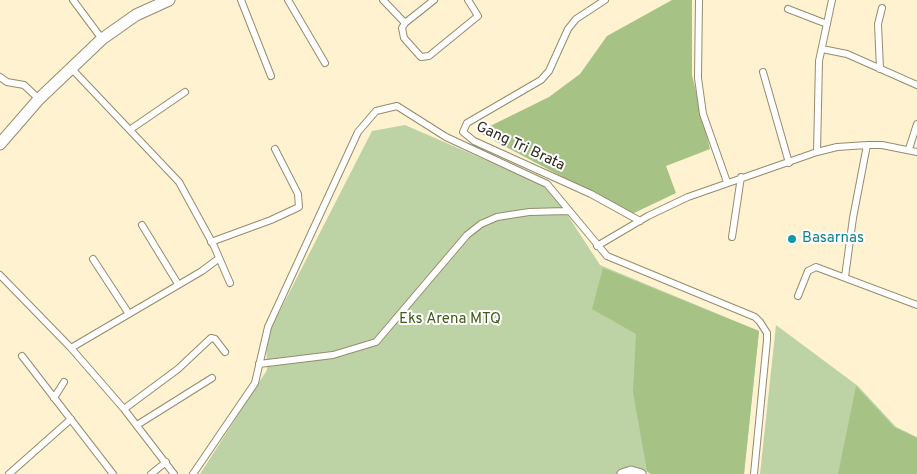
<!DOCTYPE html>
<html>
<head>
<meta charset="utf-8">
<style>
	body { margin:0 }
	canvas { display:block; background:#fef2d0 }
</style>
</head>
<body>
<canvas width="917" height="474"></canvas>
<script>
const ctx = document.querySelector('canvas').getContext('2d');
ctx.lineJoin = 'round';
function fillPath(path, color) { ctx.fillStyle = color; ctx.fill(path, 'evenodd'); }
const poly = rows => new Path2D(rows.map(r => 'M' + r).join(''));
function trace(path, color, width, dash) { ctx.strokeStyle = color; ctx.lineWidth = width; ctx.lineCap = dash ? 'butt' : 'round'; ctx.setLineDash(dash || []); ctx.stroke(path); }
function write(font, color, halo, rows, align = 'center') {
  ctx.font = font + ' Overpass,sans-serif'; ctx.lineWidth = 4; ctx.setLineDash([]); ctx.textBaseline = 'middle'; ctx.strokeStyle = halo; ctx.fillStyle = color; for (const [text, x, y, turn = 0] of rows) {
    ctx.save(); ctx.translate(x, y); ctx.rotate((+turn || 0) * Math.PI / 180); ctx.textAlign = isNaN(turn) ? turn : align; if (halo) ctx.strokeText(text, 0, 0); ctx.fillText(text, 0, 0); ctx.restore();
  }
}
fillPath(poly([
	[405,125,550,188,600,265,759,331,744,474,651,474,635,467,617,474,200,474,267,370,266,338,372,131],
	[776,325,858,386,896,427,917,437,917,474,760,474]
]), '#bdd3a5');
fillPath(poly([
	[672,0,692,0,692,75,710,149,666,166,676,193,632,214,478,132,549,97,580,74,607,36],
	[603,268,759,331,744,474,651,474,647,471,633,392,636,334,592,309],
	[856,386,894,427,917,438,917,474,838,474]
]), '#a6c285');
const street = poly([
	[73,0,102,39],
	[241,0,271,76],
	[288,0,325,63],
	[383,0,405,23],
	[434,0,405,23,402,28,404,38,421,57,429,56,478,16,468,0],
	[605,0,576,19,568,29,549,71,541,80,467,123,463,132,474,141,591,194,640,221],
	[699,0,698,78,703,114,727,182],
	[788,9,827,24],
	[822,49,847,54,917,85],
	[71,68,179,182,214,246,230,283],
	[880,69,878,24,882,8],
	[763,72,789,163],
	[0,77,7,82,24,85,39,99],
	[131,129,185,92],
	[909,149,917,124],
	[817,152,819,61,832,0],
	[142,225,178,284],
	[732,237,741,177],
	[211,242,271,220,299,207,298,194,275,149],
	[597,246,648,216,688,197,817,152,837,147,867,145,882,145,917,152],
	[93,259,129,314],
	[0,275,71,348,124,409,174,474],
	[845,277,853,218,867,145],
	[798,296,808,271,816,267,917,305],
	[71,348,202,271,218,259],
	[22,356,113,474],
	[259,364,333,355,376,342,467,235,481,224,497,217,529,212,568,211],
	[54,398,64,382],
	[124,409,178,369,211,338,215,339,225,352],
	[137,425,212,378],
	[9,474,71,419],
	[151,474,166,462],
	[193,474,255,383,268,327,358,132,376,111,397,106,446,137,547,184,607,256,755,317,760,322,767,333,767,340,754,474]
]);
const secondary = poly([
	[622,474,631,471,641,474]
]);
const highway = poly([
	[0,144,39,99,102,39,136,15,169,0]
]);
trace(street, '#968b6c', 8);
trace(secondary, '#968b6c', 11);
trace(highway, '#968b6c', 13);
trace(street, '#fff', 6);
trace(secondary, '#fff', 9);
trace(highway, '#fff', 11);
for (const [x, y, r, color] of [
	[792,239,5,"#0f9aa8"]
]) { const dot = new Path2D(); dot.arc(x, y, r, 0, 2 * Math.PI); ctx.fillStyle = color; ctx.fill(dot); trace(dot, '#fff', 2); }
write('15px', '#302c1f', '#fff', [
	["Gang Tri Brata",520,147,25]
]);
write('15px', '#0d838f', '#fff', [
	["Basarnas",802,239]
], 'left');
write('15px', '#425c1c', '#fff', [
	["Eks Arena MTQ",450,320]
]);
</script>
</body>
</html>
